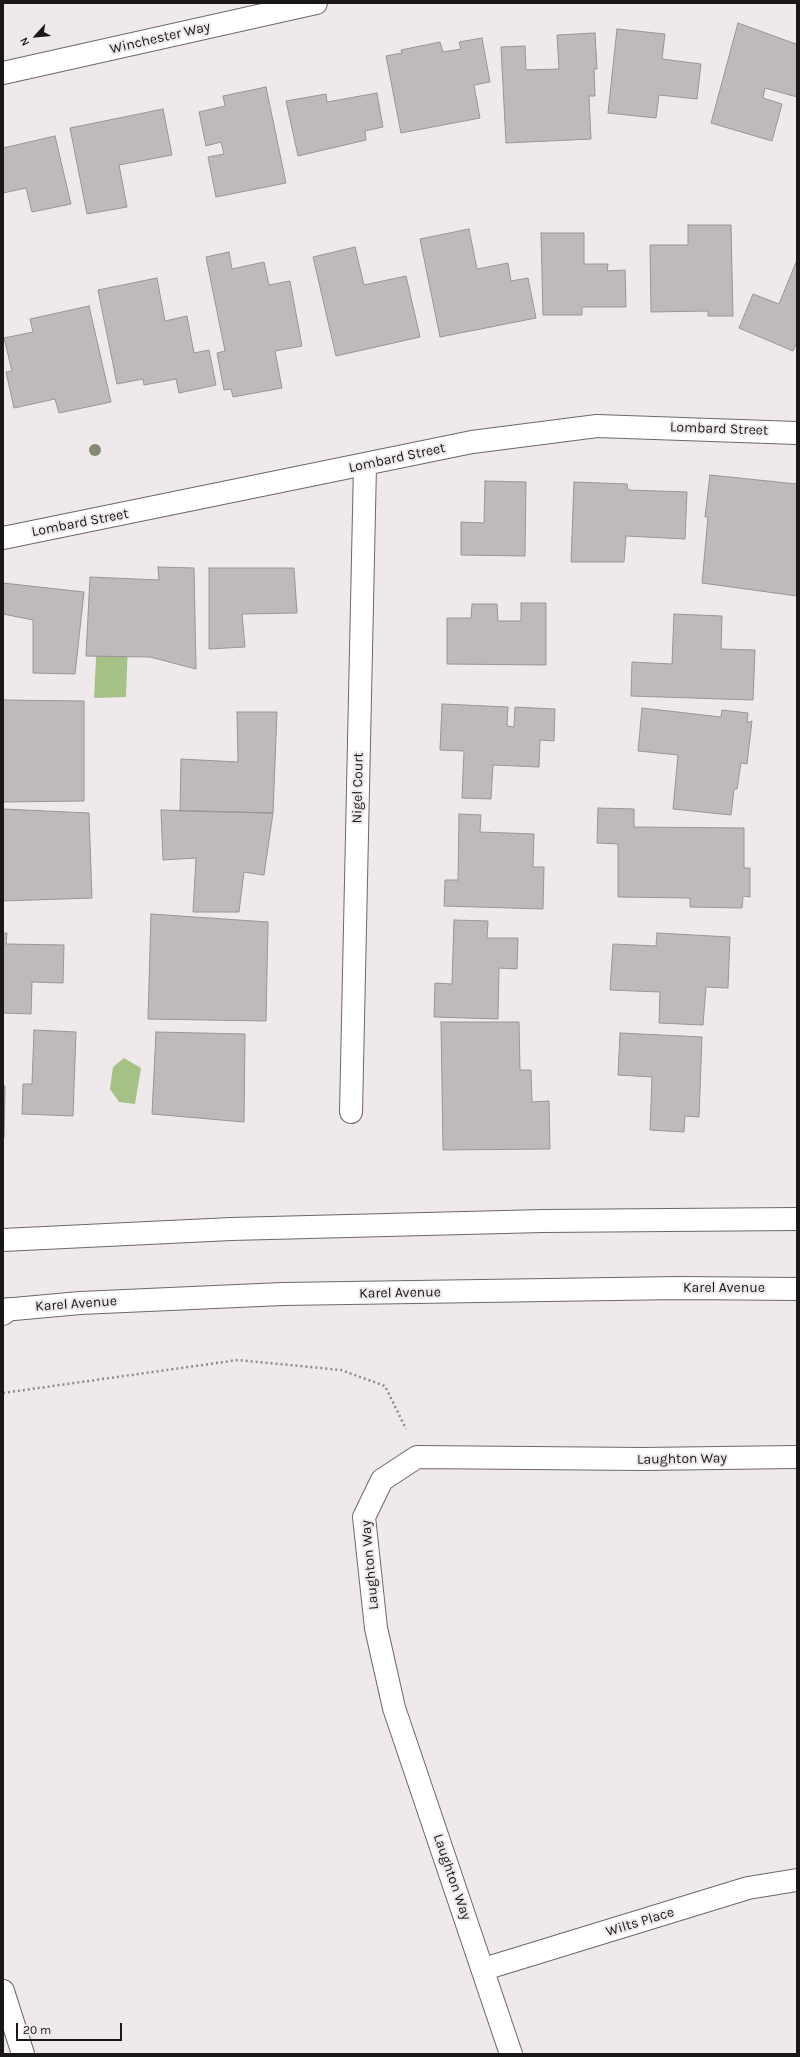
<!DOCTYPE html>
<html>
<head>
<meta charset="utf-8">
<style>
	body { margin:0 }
	#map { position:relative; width:800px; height:2057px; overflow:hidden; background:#efe9eb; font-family:Karla,sans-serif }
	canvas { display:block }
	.frame { position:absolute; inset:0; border:4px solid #191718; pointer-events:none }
	.north { position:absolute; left:16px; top:16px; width:40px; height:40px; -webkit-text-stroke:3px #efe9eb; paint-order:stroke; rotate:243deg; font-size:11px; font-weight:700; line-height:16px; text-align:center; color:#191718 }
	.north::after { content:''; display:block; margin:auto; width:14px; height:18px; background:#191718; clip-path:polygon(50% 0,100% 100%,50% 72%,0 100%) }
	.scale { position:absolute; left:16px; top:2023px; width:106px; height:18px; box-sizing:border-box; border:2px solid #191718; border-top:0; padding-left:5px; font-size:12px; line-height:14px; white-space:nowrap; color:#191718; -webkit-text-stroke:3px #efe9eb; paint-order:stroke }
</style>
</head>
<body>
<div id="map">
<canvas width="800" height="2057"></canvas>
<div class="frame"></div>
<div class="north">N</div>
<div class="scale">20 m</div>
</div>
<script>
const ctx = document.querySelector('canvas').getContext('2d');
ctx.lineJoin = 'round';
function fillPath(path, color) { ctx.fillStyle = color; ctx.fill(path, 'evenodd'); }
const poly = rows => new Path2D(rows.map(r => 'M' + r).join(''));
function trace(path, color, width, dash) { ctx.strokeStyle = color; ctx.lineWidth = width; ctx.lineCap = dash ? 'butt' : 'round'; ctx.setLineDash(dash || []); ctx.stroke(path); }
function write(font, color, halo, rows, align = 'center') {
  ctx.font = font + ' Karla,sans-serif'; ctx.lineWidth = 4; ctx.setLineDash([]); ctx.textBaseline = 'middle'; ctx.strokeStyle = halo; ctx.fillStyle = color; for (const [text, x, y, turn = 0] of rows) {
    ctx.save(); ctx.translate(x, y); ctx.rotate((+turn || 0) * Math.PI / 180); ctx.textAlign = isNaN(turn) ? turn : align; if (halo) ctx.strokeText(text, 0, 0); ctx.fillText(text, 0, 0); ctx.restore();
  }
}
fillPath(poly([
	[97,639,128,644,126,697,94,698],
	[124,1058,141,1068,135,1104,119,1102,110,1089,113,1067]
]), '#a5c186');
const building = poly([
	[738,23,796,44,797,40,797,97,765,88,763,98,782,104,772,141,711,123,738,23],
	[617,29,665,34,662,59,701,64,697,99,659,95,656,118,608,113,617,29],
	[595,33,597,69,594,69,595,96,589,96,591,139,506,143,501,47,525,46,526,70,559,69,557,35,595,33],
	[482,38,490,82,474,85,480,118,401,133,386,56,402,53,401,50,440,42,443,52,461,49,459,42,482,38],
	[266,87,286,183,216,197,208,157,224,154,221,142,206,146,199,112,225,106,223,96,266,87],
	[377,93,383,127,365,131,366,140,298,156,286,101,326,94,327,102,377,93],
	[163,109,172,155,119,165,127,207,87,214,70,128,163,109],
	[55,136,71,204,32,212,26,188,3,193,3,148,55,136],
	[688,225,731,225,733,316,708,316,708,311,651,312,650,245,688,245,688,225],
	[469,229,477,269,508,263,511,281,528,278,536,318,440,337,420,239,469,229],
	[541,233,584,233,584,264,608,264,607,271,625,270,626,307,582,307,582,315,543,315,541,233],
	[355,247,364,285,406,276,420,337,336,356,313,257,355,247],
	[229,252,232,269,264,262,269,285,290,281,302,346,275,351,282,388,233,397,231,389,224,390,217,353,225,351,206,257,229,252],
	[797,260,797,342,793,351,739,328,753,294,779,304,797,260],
	[157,278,165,321,187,316,194,353,209,350,216,385,179,393,176,379,144,385,143,379,117,384,98,290,157,278],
	[89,306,111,402,59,413,55,399,14,408,6,372,12,371,4,338,33,332,30,319,89,306],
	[710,475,797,484,797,596,702,583,708,517,705,517,710,475],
	[485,481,526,482,525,556,461,555,461,522,484,523,485,481],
	[574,482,627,484,628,490,687,492,685,539,626,536,624,562,571,562,574,482],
	[158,567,194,568,196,669,150,657,86,656,90,577,159,580,158,567],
	[209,568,294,568,297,613,242,614,245,647,209,649,209,568],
	[3,583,84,592,75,674,33,673,33,620,3,614,3,583],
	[521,603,546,603,546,665,447,664,447,618,471,618,472,604,497,604,498,621,521,621,521,603],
	[674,614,722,616,721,649,755,650,753,700,631,696,632,662,672,664,674,614],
	[3,700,84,701,84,801,3,802,3,700],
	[442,704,508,707,507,726,514,727,515,707,555,709,554,741,540,740,539,767,493,765,491,799,462,798,464,751,440,750,442,704],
	[642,708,721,717,722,710,748,713,747,723,752,721,747,764,741,763,737,789,734,789,731,815,673,809,678,755,638,751,642,708],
	[237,712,277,712,273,813,180,811,181,759,238,762,237,712],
	[598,808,634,809,634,827,744,828,744,868,750,868,750,897,743,896,742,908,690,907,690,898,618,897,618,844,597,843,598,808],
	[3,809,89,813,92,898,3,901,3,809],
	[161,810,273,813,264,875,244,872,239,912,193,912,196,858,163,860,161,810],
	[459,814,481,815,480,832,534,834,533,867,544,867,543,909,444,906,445,880,458,880,459,814],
	[151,914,268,922,266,1021,148,1019,151,914],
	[454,920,488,921,487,938,518,938,517,969,499,968,498,1019,434,1017,435,983,452,984,454,920],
	[3,933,7,933,6,944,64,945,63,983,32,982,31,1014,3,1013,3,933],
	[657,933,730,937,728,988,706,987,703,1025,659,1023,660,992,610,990,613,944,656,946,657,933],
	[441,1022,519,1022,520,1070,531,1070,532,1102,549,1101,550,1149,443,1150,441,1022],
	[34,1030,76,1032,73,1116,22,1114,23,1084,32,1084,34,1030],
	[156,1032,245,1034,244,1122,152,1114,156,1032],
	[620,1033,702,1037,699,1117,685,1116,684,1132,650,1130,652,1077,618,1075,620,1033],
	[3,1086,5,1086,4,1138,3,1138,3,1086]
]);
fillPath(building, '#bfb9bb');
trace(building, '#9a9497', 1);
const minor = poly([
	[3,73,316,3],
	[3,538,472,442,597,426,797,433],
	[351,1112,365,465],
	[484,1969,748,1888,797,1880],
	[511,2054,394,1708,376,1628,364,1517,382,1480,417,1457,642,1459,797,1457]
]);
const major = poly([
	[3,1240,231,1229,543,1221,797,1219],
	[3,1310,80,1303,282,1294,680,1288,797,1289]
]);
const highway = poly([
	[3,1314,9,1309],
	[3,1991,23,2054]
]);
trace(minor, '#6d676a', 24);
trace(major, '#6d676a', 24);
trace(highway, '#6d676a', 24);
trace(poly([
	[3,1393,238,1360,341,1370,385,1386,406,1429]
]), '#8d898a', 2.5, [2, 3]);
trace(minor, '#fff', 22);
trace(major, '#fff', 22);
trace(highway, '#fff', 22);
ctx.fillStyle = '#848b74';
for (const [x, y] of [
	[95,450]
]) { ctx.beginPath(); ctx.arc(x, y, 6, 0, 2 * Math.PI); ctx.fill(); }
write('14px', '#191718', '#efe9eb', [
	["Winchester Way",160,38,-13],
	["Lombard Street",719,429,2],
	["Lombard Street",397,458,-12],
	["Lombard Street",80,523,-11],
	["Nigel Court",358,788,-89],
	["Karel Avenue",724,1288],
	["Karel Avenue",400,1293,-1],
	["Karel Avenue",76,1304,-4],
	["Laughton Way",682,1459,-1],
	["Laughton Way",370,1565,-95],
	["Laughton Way",452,1877,71],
	["Wilts Place",640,1922,-17]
]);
</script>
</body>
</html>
